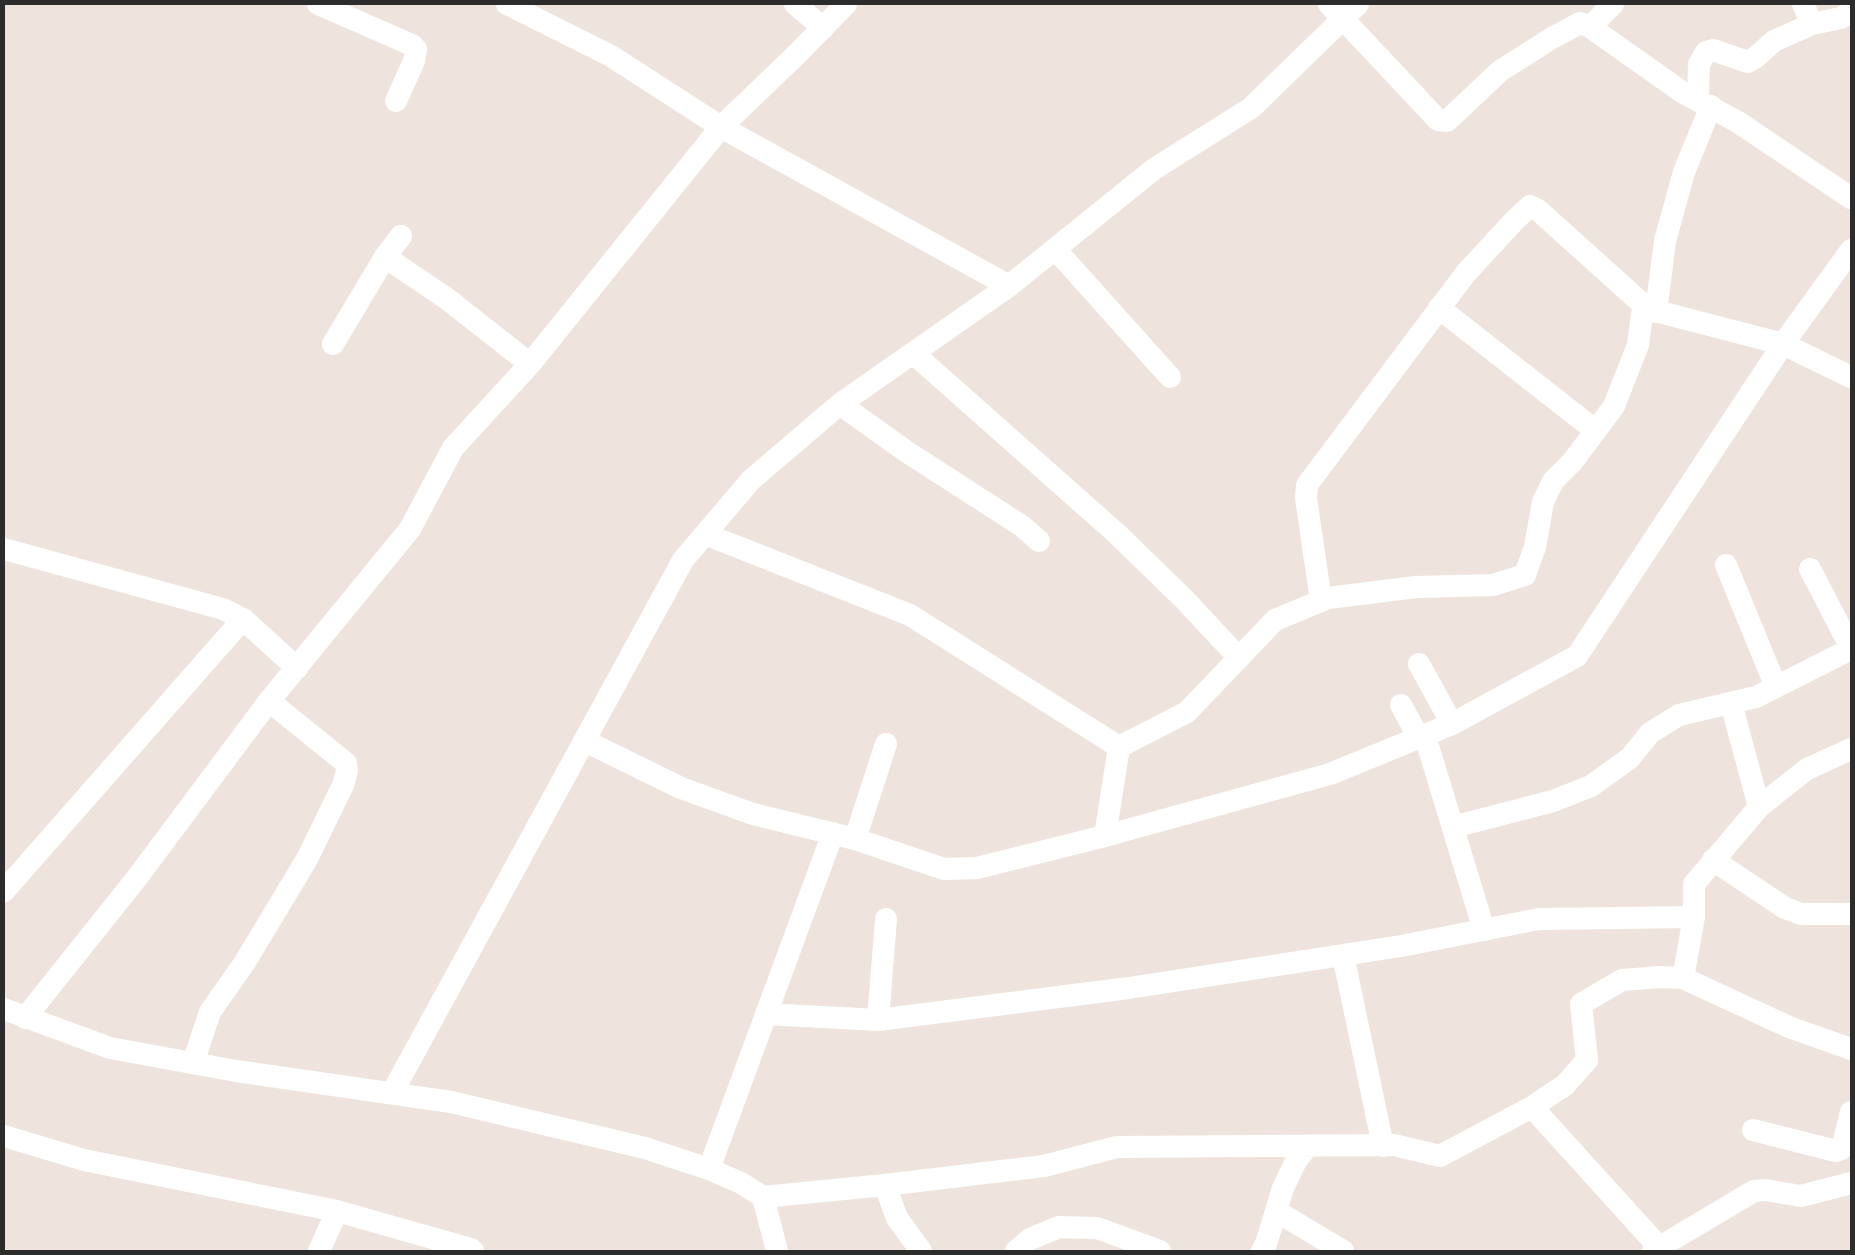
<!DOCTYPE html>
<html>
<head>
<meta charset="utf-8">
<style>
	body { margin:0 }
	#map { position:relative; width:1855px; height:1255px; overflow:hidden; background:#eee4dd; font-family:"Golos Text",sans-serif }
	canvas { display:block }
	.frame { position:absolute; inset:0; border:5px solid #2c2c2c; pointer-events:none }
</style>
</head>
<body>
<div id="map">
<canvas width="1855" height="1255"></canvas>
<div class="frame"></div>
</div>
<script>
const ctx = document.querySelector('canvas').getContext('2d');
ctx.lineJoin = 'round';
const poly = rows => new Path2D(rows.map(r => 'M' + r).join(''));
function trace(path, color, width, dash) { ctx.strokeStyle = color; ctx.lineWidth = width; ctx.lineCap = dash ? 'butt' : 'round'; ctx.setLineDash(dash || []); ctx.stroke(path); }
trace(poly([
	[318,4,412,45,416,49,414,61,396,101],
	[507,4,611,56,721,127,1009,286,1154,169,1251,108,1358,4],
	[795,4,823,28],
	[1329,4,1438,120,1447,121,1500,71,1552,38,1580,23,1590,27,1682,92,1738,122,1851,198],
	[1803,4,1812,24],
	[1590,27,1613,4],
	[1698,100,1699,64,1706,52,1713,50,1748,62,1756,57,1774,41,1812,24,1841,18,1851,11],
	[1056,250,1170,377],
	[385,257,446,298,530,364],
	[1439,308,1596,431],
	[1656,312,1665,241,1684,172,1711,106],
	[333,344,385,257,401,236],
	[913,353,1116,533,1184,599,1239,658],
	[840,404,907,452,1022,526,1039,541],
	[705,534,910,615,1119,747,1105,836],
	[4,549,223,609,243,619,4,891],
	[1726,565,1776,687],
	[1810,569,1851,648],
	[1321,601,1306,498,1307,485,1466,273,1514,221,1530,206,1538,210,1648,309,1783,344,1851,377],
	[243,619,297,668],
	[1419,664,1452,724],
	[1731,703,1759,807],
	[1401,705,1419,738],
	[1425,736,1484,930],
	[585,741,681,788,753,814,855,839,944,869,977,868,1105,836,1330,774,1452,724,1577,656,1783,344,1851,250],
	[1119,747,1187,712,1275,620,1328,598,1416,587,1493,585,1525,575,1535,547,1543,502,1553,481,1573,461,1614,406,1638,345,1642,314,1648,309],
	[1453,827,1553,801,1591,786,1630,758,1650,733,1679,715,1756,697,1851,649],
	[855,839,886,744],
	[1713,860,1785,908,1801,914,1851,914],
	[1343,955,1383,1146],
	[1683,978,1694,917],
	[4,1009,110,1048,236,1071,451,1102,645,1148,709,1169,741,1183,763,1197,777,1251],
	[766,1014,878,1020,1129,988,1343,955,1401,946,1539,919,1694,917,1694,884,1759,807,1807,769,1851,749],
	[25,1018,136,879,269,701,410,529,453,448,530,364,721,127,796,55,846,4],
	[878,1020,886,919],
	[193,1063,210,1012,245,962,307,859,343,785,347,771,346,763,269,701],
	[392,1093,683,560,751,480,840,404,1009,286],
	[1532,1107,1659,1247],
	[1753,1130,1836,1151,1841,1149,1843,1145,1851,1112],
	[4,1136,84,1160,337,1211,471,1249,473,1251],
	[709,1169,833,833],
	[885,1185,897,1218,921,1251],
	[763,1197,885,1185,1044,1166,1117,1147,1394,1145,1440,1156,1532,1107,1565,1085,1587,1060,1581,1004,1622,980,1660,977,1683,978,1789,1027,1851,1049],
	[1276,1211,1343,1251],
	[319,1251,337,1211],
	[1016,1251,1030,1239,1059,1227,1097,1228,1160,1251],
	[1262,1251,1266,1244,1283,1188,1296,1161,1307,1147],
	[1653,1251,1754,1191,1765,1190,1801,1196,1851,1183]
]), '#fff', 22);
</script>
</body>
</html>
